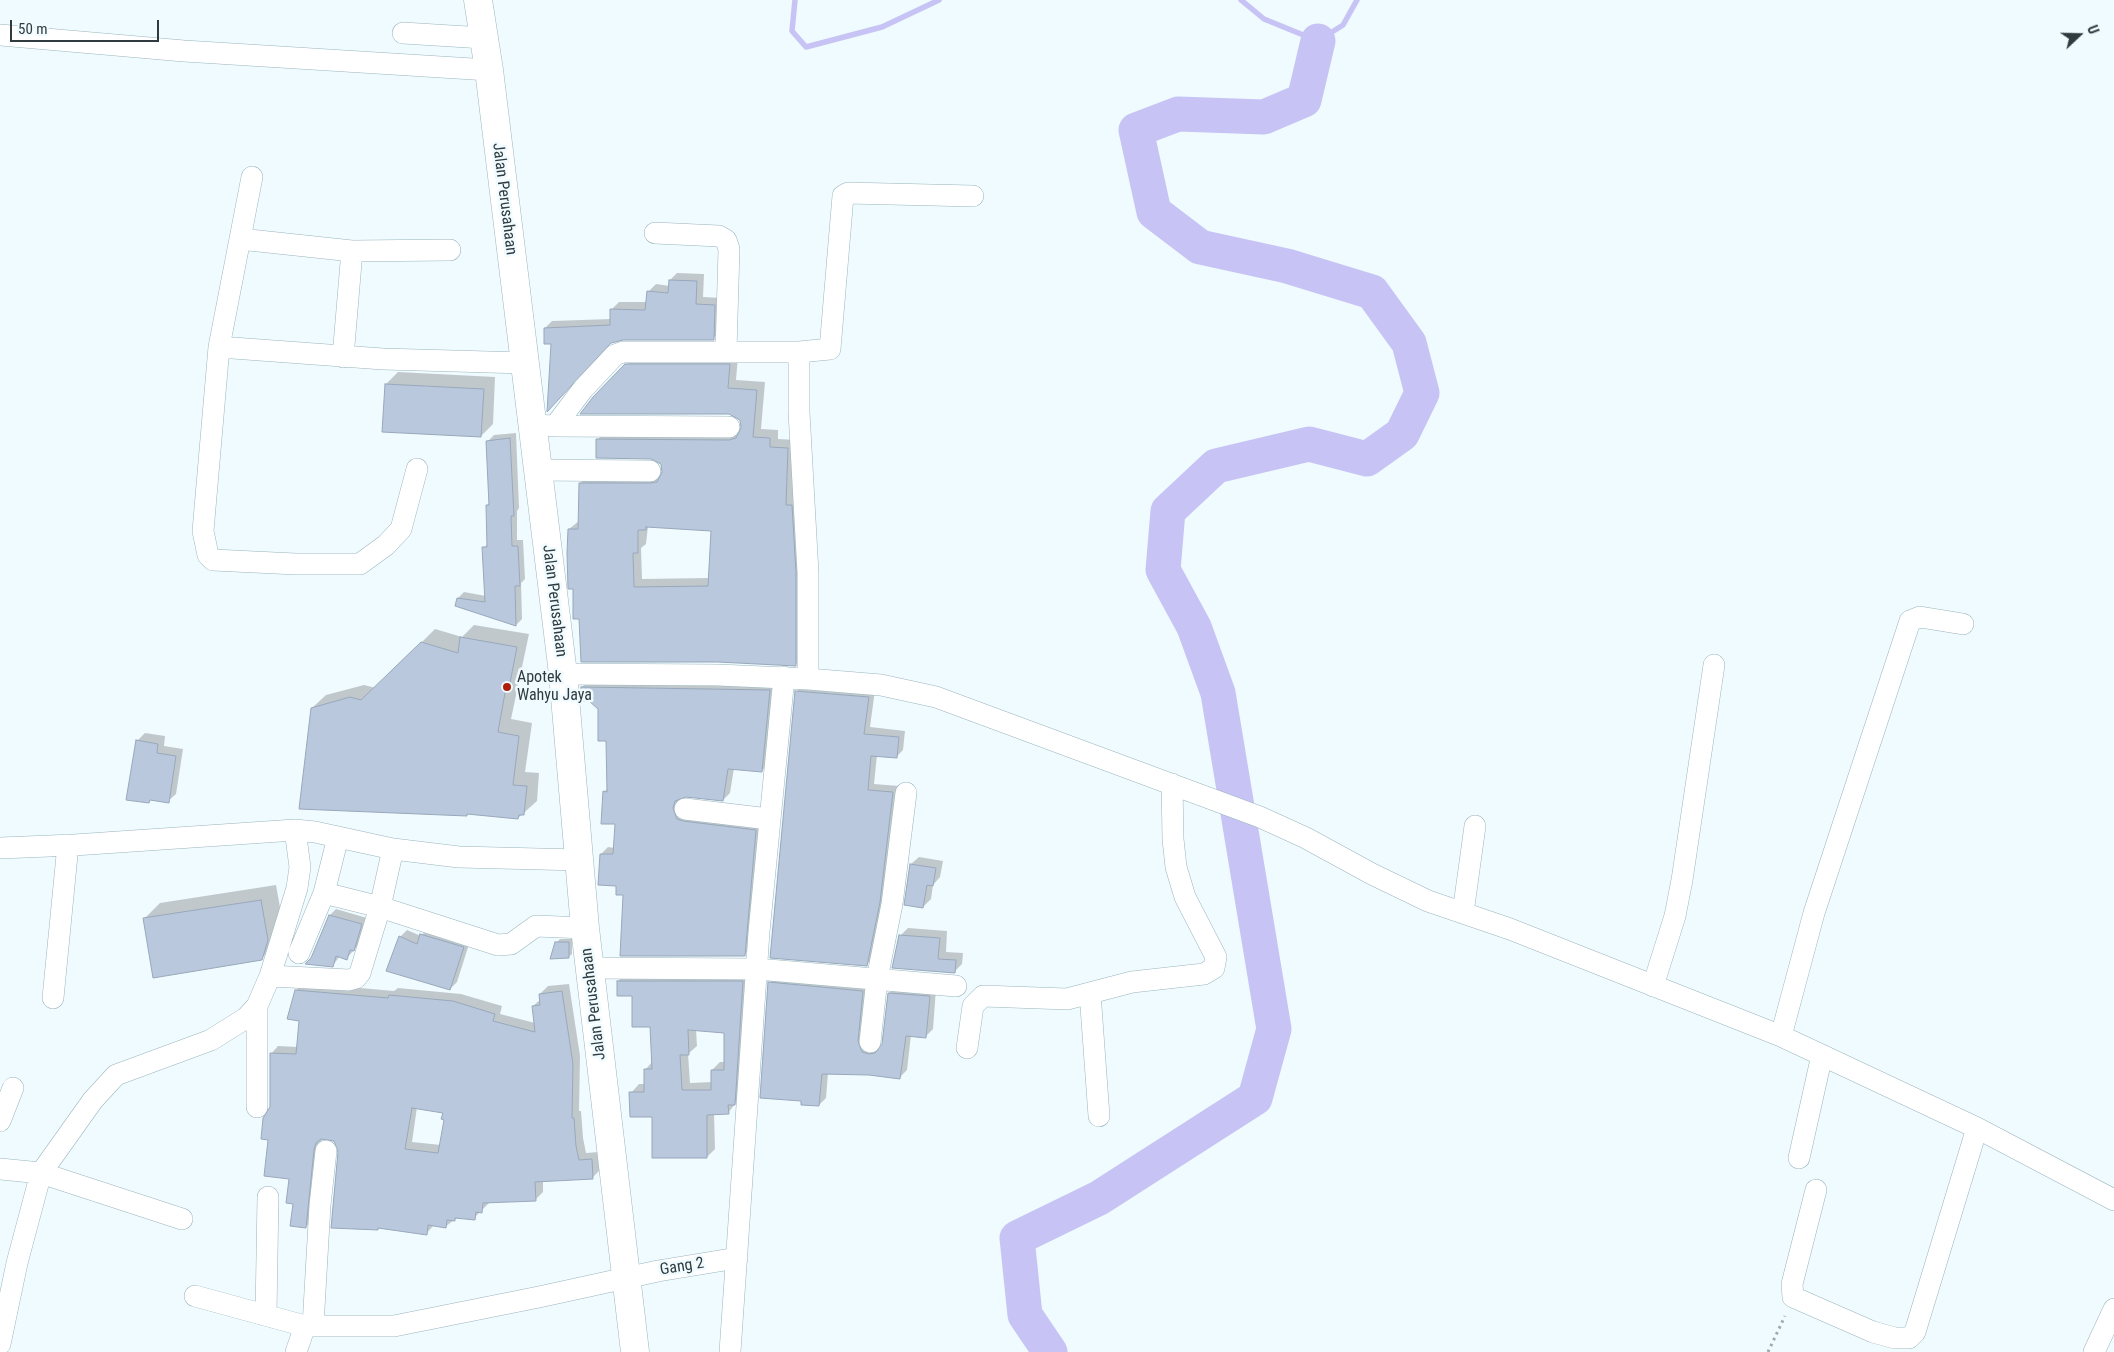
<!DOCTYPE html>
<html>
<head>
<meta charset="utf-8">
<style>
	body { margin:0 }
	#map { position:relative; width:2114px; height:1352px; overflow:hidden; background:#f0fbff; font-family:"Roboto Condensed",sans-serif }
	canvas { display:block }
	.north { position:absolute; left:2054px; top:10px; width:50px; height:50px; -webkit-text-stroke:4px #f0fbff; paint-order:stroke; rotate:69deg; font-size:14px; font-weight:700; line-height:20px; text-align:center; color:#303b3f }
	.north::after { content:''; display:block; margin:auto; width:18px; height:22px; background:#303b3f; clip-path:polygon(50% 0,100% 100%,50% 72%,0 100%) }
	.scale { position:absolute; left:10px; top:20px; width:149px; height:22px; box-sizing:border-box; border:2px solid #303b3f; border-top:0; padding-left:6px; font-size:15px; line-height:18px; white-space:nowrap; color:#303b3f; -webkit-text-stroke:4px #f0fbff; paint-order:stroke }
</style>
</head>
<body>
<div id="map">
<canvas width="2114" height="1352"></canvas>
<div class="north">U</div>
<div class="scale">50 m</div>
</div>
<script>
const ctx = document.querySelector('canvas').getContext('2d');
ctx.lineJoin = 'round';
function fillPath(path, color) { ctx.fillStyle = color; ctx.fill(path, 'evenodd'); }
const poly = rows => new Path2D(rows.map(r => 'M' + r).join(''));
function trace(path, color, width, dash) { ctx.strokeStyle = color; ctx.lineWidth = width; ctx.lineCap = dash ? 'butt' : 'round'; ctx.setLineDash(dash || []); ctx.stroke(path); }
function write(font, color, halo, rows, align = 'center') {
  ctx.font = font + ' "Roboto Condensed",sans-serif'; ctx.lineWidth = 5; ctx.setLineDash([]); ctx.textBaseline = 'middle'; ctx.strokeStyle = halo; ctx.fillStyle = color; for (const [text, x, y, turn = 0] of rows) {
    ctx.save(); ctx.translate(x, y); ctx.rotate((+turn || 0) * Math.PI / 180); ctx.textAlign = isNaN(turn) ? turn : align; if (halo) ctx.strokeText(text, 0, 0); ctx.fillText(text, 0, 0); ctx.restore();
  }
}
fillPath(poly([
	[677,273,704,274,703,297,722,298,721,331,713,338,623,338,552,343,545,328,552,321,611,319,612,309,619,302,647,302,648,292,656,284,670,286,670,280],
	[635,356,738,356,736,380,765,382,761,429,778,430,778,439,796,440,804,656,795,665,580,618,574,588,569,529,579,521,580,483,589,475,660,475,664,472,662,464,651,457,598,439,606,431,738,432,743,428,741,420,729,413,594,398],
	[648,526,712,530,710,578,642,579,641,548,646,544],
	[398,372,495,377,493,424,481,436,386,384],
	[516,433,519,508,517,511,517,540,523,540,525,579,521,583,522,619,516,625,458,598,464,592,486,596,484,548,488,543,487,505,490,502,488,441,494,435],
	[474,625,529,634,511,719,532,723,525,772,539,773,537,801,518,818,468,813,466,815,312,708,326,695,364,685,376,688,435,629,462,637],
	[589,680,776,683,768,764,762,771,734,768,730,793,723,800,686,795,679,800,684,812,763,824,751,948,744,955,624,894,618,885,601,854,608,847,615,848,616,823,604,792,608,788,608,740,599,709,582,687],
	[803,685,875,690,870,727,905,731,903,750,896,757,877,755,874,784,899,786,886,894,873,958,866,965,796,692],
	[145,733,165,736,164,746,183,749,176,794,168,801,152,799,148,802,137,741],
	[919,857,943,861,940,877,933,885,931,899,923,907,911,864],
	[276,885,283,924,277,943,261,959,144,919,160,903],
	[336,909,367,918,360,943,347,958,340,956,333,965,312,959,330,915],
	[428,928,470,941,457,982,450,989,400,937,407,930,421,936],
	[908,928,947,931,946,952,963,953,962,964,954,972,900,936],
	[560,939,572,939,572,954,568,957,556,943],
	[626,973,750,974,742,1095,728,1113,714,1113,715,1149,707,1157,653,1115,631,1093,639,1084,645,1084,645,1070,653,1061,652,1026,633,995,618,981],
	[696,1029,725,1032,725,1062,720,1062,712,1070,712,1082,690,1083,688,1054,697,1046],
	[777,976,870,984,877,1048,882,1047,889,993,897,986,936,989,933,1029,925,1037,911,1035,907,1070,899,1078,869,1074,828,1073,826,1098,819,1105,769,983],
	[304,983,394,991,398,988,461,994,502,1006,500,1014,535,1023,533,1006,541,999,540,994,548,986,569,984,580,1056,579,1111,581,1111,583,1138,586,1153,599,1152,600,1170,592,1178,543,1181,543,1192,536,1199,490,1202,474,1218,458,1217,445,1227,434,1225,426,1234,379,1227,378,1229,338,1145,328,1137,322,1138,313,1219,306,1227,291,1178,269,1139,271,1054,278,1046,298,1047,301,1019,296,990],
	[417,1107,445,1112,446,1120,441,1145,412,1142]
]), '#0003');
trace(poly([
	[795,0,792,31,806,47,882,27,939,0],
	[1241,0,1264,19,1318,41,1343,25,1357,0]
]), '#c7c4f5', 5.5);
trace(poly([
	[1050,1352,1025,1315,1017,1238,1099,1198,1255,1098,1274,1029,1218,693,1194,627,1163,570,1168,511,1216,466,1309,444,1367,459,1402,434,1422,393,1409,343,1372,292,1287,266,1200,247,1154,212,1136,130,1178,114,1264,117,1304,100,1318,41]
]), '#c7c4f5', 35);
const building = poly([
	[669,280,697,281,696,304,715,305,714,340,623,340,611,343,547,412,551,344,544,344,544,328,610,325,610,309,645,310,647,291,668,293,669,280],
	[625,364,730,364,728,388,757,390,753,437,770,438,770,447,788,448,786,505,792,505,796,573,796,666,718,662,581,662,579,619,573,619,573,589,568,589,567,553,568,529,578,529,579,483,650,483,657,482,662,472,661,464,651,459,596,458,596,439,729,440,736,438,741,428,740,420,729,414,580,414,593,397,625,364],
	[646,527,711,531,708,586,634,587,633,553,638,553,638,530,646,530,646,527],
	[385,384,484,389,481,437,382,432,385,384],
	[510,438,514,516,511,516,512,546,518,546,520,586,515,586,516,626,455,606,457,598,485,602,482,547,487,547,486,505,489,505,486,441,510,438],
	[460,637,517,647,510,683,507,682,498,732,519,736,513,785,527,786,524,815,519,815,518,819,467,814,467,816,299,809,311,708,350,697,361,700,421,642,458,653,460,637],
	[581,687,770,690,762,772,728,769,723,801,686,797,675,801,673,808,677,819,683,821,756,830,745,956,620,956,623,895,616,895,616,886,598,885,600,854,613,854,615,824,601,824,603,791,607,792,606,741,598,741,598,709,589,701,581,701,581,687],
	[795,691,869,697,864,734,899,737,897,758,871,756,868,790,893,792,880,902,867,966,770,958,795,691],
	[136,740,158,744,157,753,176,756,169,803,150,800,149,803,126,800,136,740],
	[910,864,936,868,933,886,927,885,923,908,904,905,910,864],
	[261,900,268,940,262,960,153,978,143,918,261,900],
	[329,915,362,924,354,951,350,950,347,960,336,956,333,967,305,964,311,958,329,915],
	[420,934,464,947,450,990,386,971,399,936,417,944,420,934],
	[899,935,940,938,938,959,956,960,955,973,892,968,899,935],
	[555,942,569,942,569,958,550,959,555,942],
	[617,981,743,981,735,1105,728,1105,729,1114,707,1115,707,1158,652,1158,652,1117,630,1117,629,1092,644,1092,644,1069,652,1069,650,1027,632,1027,632,996,617,996,617,981],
	[688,1030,724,1033,724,1070,711,1070,711,1090,682,1090,680,1055,689,1055,688,1030],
	[768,982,863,991,858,1041,862,1052,869,1054,875,1053,882,1044,888,993,930,996,926,1038,906,1036,900,1079,869,1075,822,1074,819,1106,801,1105,801,1101,760,1098,768,982],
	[295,990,388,998,389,995,453,1001,495,1014,493,1021,535,1032,532,1006,540,1005,539,994,562,991,573,1064,572,1118,574,1118,576,1146,579,1160,592,1159,593,1179,535,1182,536,1201,483,1203,482,1213,476,1212,475,1220,455,1218,455,1221,447,1220,446,1228,428,1225,427,1235,378,1228,378,1230,331,1228,338,1152,334,1141,321,1139,316,1143,314,1150,306,1228,290,1226,293,1204,286,1203,289,1179,264,1176,268,1140,261,1139,263,1118,270,1107,270,1053,296,1054,299,1021,287,1019,295,990],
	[412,1108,443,1113,441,1119,444,1120,438,1153,405,1149,412,1108]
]);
fillPath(building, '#b9c8dc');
trace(building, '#98a7ba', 1);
const minor = poly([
	[403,33,484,38],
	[0,35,184,51,489,70],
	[252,177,219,347,203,531,208,555,213,560,296,564,360,564,386,545,401,529,417,469],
	[655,233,719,236,726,240,729,249,726,351],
	[240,239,352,251,450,250],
	[219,347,383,359,524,363],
	[799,352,799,412,808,573,808,679],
	[343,357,352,251],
	[532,425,555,426,583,389,615,355,623,352,799,352,830,349,843,196,848,193,973,196],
	[555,426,729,427],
	[537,470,650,471],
	[563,674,718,675,808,679,881,685,936,697,1260,817,1306,838,1372,874,1428,901,1510,929,1781,1036,1977,1128,2114,1200],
	[685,809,769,819],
	[0,848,74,845,295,830,315,832,393,849,459,857,580,860],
	[324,893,338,837],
	[1463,913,1475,826],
	[299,953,324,893,380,907,393,849],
	[590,968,757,969,956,986],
	[270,976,349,980,356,978,360,973,380,907,498,945,511,944,536,926,585,928],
	[1653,986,1675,916,1682,880,1714,665],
	[1090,993,1099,1116],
	[53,998,68,845],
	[1781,1036,1814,913,1910,621,1920,617,1963,624],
	[870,1042,877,979,892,904,906,793],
	[967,1048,973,1006,983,996,1067,999,1132,982,1204,974,1214,968,1216,957,1185,897,1176,867,1173,839,1172,784],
	[257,1107,257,1006],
	[0,1121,13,1088],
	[1799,1158,1822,1055],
	[0,1169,41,1173,182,1219],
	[1816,1190,1792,1284,1793,1297,1873,1332,1895,1338,1909,1338,1915,1332,1977,1128],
	[195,1296,305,1326,296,1352],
	[266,1314,268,1197],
	[305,1326,394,1326,539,1297,658,1271,737,1258],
	[313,1326,320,1205,326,1151],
	[0,1344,17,1263,41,1173,93,1100,116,1075,211,1040,246,1018,257,1006,270,976,297,888,300,867,295,830],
	[730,1352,759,932,784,677],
	[2094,1352,2114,1309]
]);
const major = poly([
	[478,0,489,70,563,674,585,928,635,1352]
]);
trace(minor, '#9ab5be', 22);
trace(major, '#9ab5be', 29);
trace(poly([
	[1768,1352,1785,1316]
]), '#9faaae', 3, [2.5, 4]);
trace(minor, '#fff', 21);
trace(major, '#fff', 28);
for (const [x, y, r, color] of [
	[507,687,5,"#ae1f0b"]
]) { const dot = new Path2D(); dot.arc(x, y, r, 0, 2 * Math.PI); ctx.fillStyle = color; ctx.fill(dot); trace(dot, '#f0fbff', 2); }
write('16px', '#303b3f', '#f0fbff', [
	["Jalan Perusahaan",504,199,83],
	["Jalan Perusahaan",554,601,83],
	["Jalan Perusahaan",594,1004,-97],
	["Gang 2",682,1267,-9]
]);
write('16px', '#303b3f', '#f0fbff', [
	["Apotek",517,678],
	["Wahyu Jaya",517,696]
], 'left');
</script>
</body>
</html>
